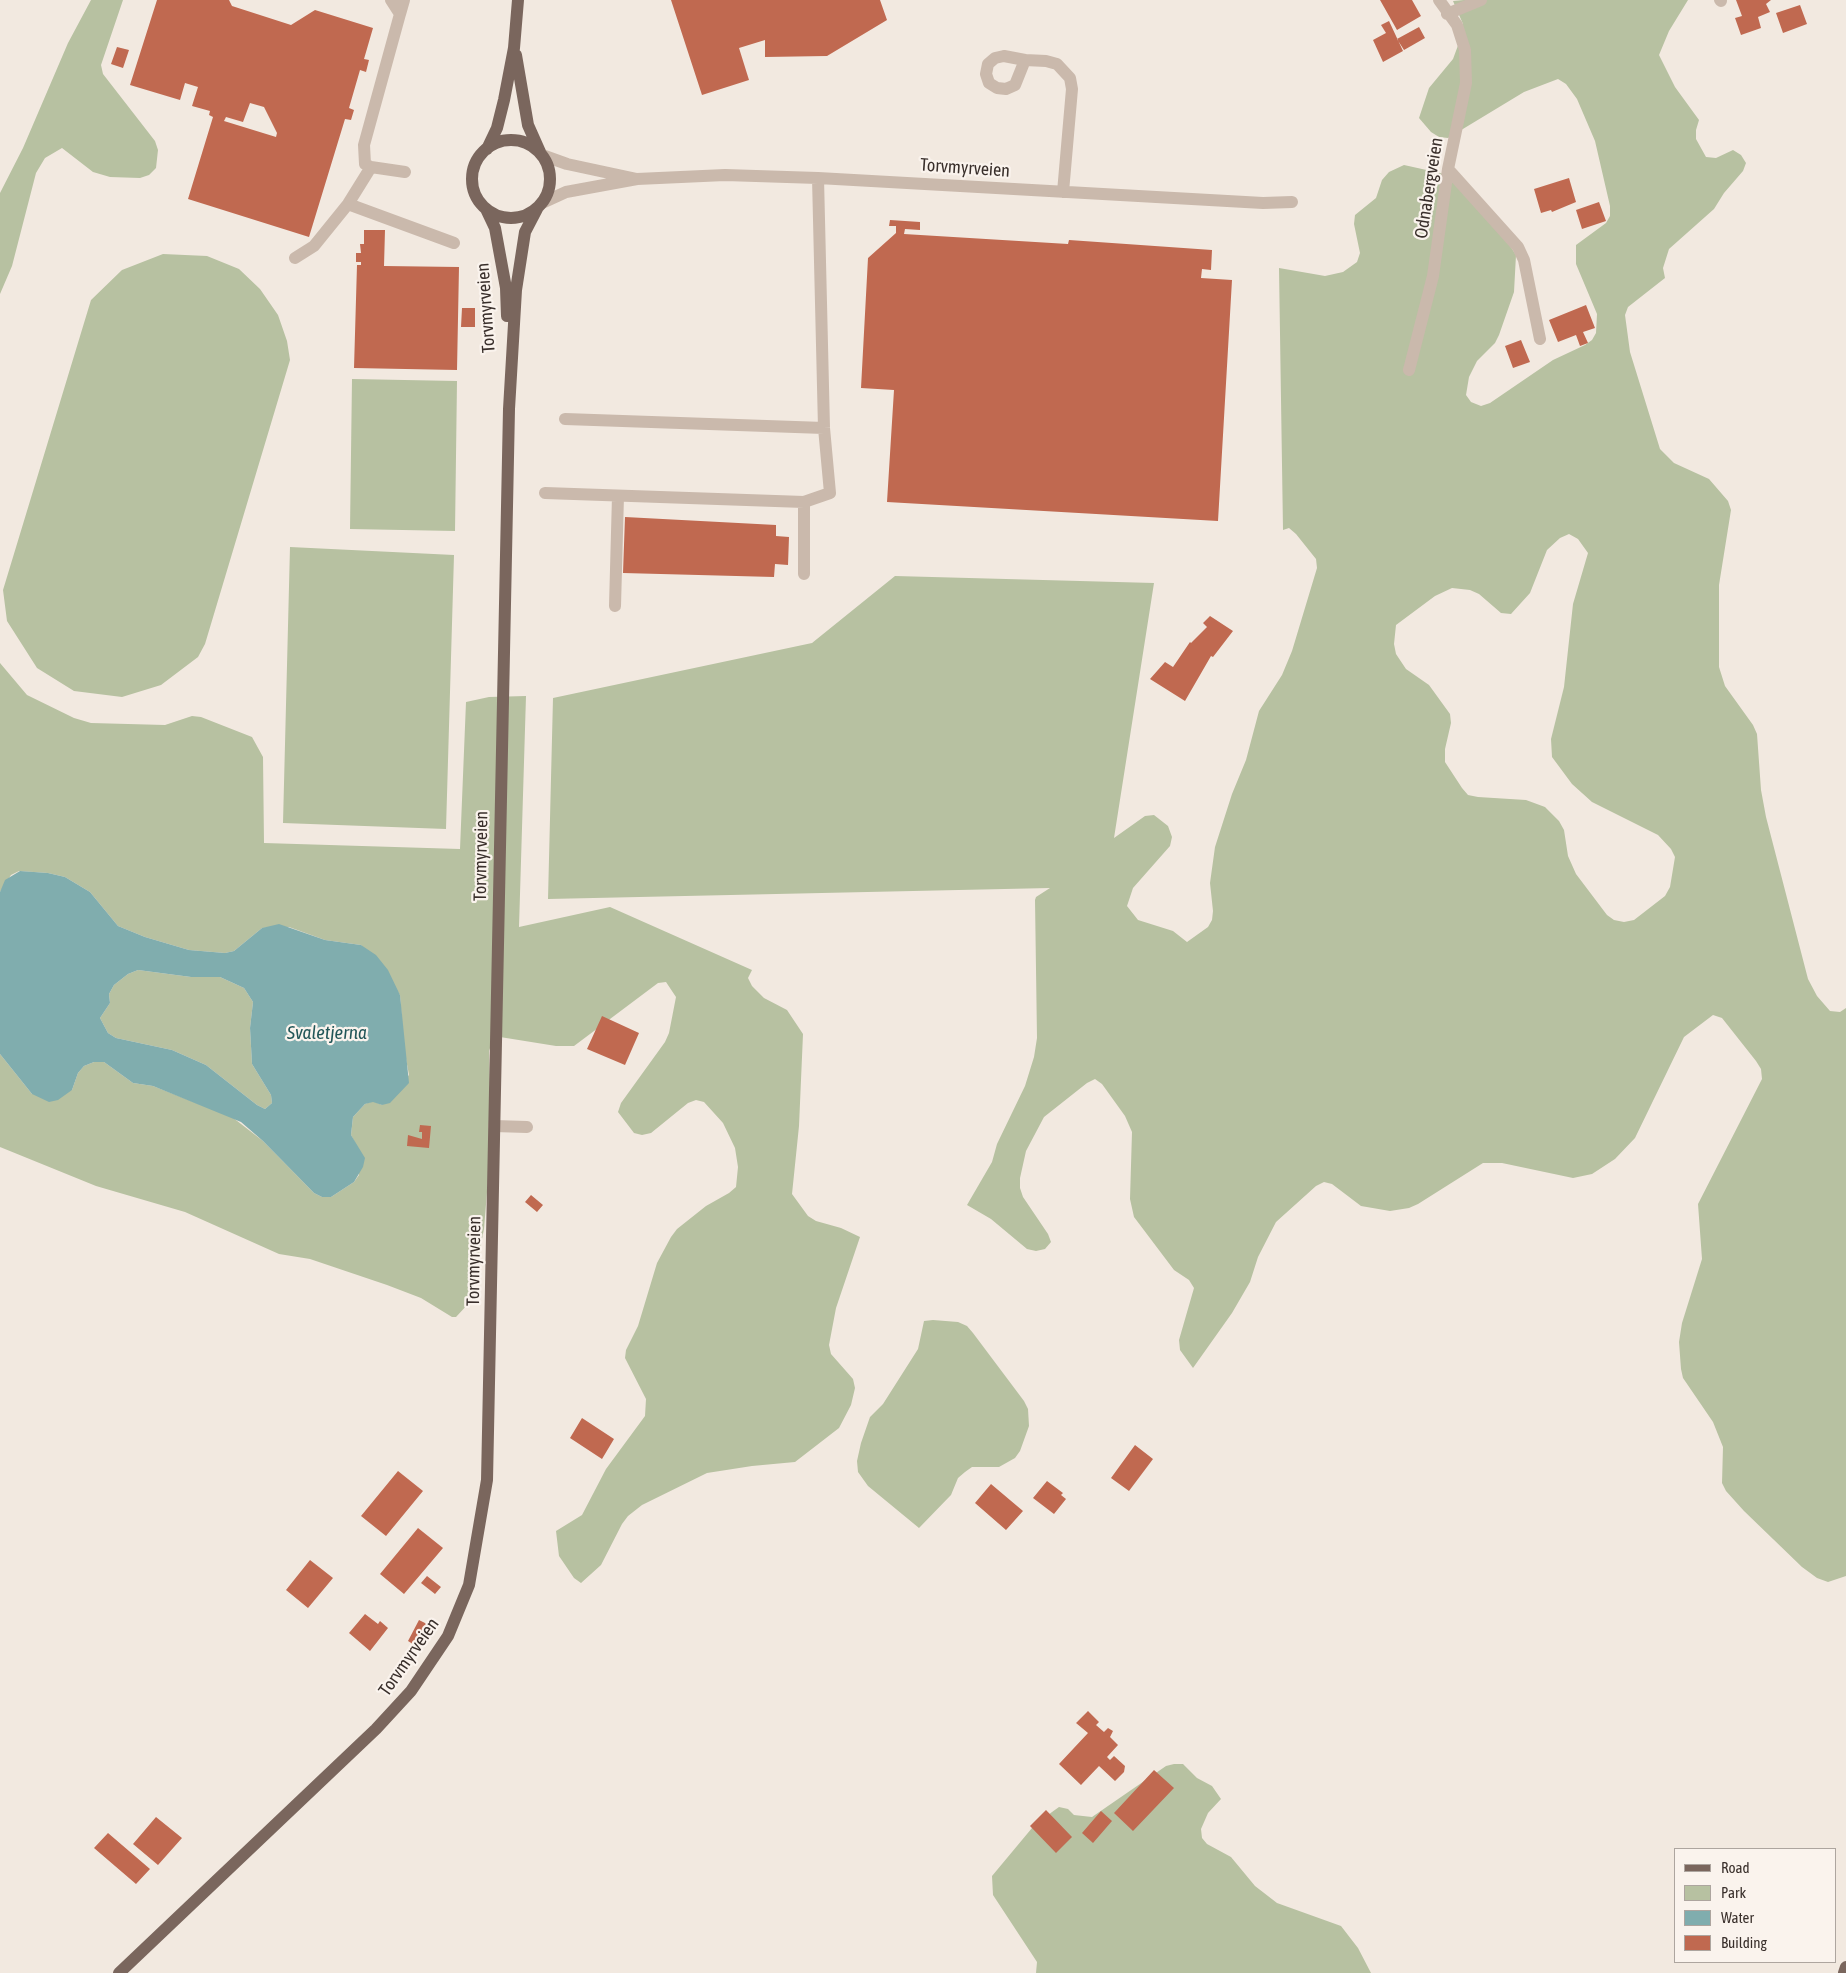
<!DOCTYPE html>
<html>
<head>
<meta charset="utf-8">
<style>
	body { margin:0 }
	#map { position:relative; width:1846px; height:1973px; overflow:hidden; background:#f2e9e0; font-family:"Asap Condensed",sans-serif }
	canvas { display:block }
	.legend { position:absolute; left:1674px; top:1848px; width:162px; height:115px; box-sizing:border-box; background:#faf3ed; border:1px solid #ada59f; margin:0; padding:6px 9px; list-style:none; font-size:15px; color:#392f2b }
	.legend li { display:flex; align-items:center; gap:10px; height:25px }
	.legend b { width:25px; border:1px solid #ada59f }
</style>
</head>
<body>
<div id="map">
<canvas width="1846" height="1973"></canvas>
<ul class="legend">
<li><b style="height:6px;background:#7a665d"></b>Road</li>
<li><b style="height:14px;background:#b7c1a1"></b>Park</li>
<li><b style="height:14px;background:#80adae"></b>Water</li>
<li><b style="height:14px;background:#c06950"></b>Building</li>
</ul>
</div>
<script>
const ctx = document.querySelector('canvas').getContext('2d');
ctx.lineJoin = 'round';
function fillPath(path, color) { ctx.fillStyle = color; ctx.fill(path, 'evenodd'); }
const poly = rows => new Path2D(rows.map(r => 'M' + r).join(''));
function trace(path, color, width, dash) { ctx.strokeStyle = color; ctx.lineWidth = width; ctx.lineCap = dash ? 'butt' : 'round'; ctx.setLineDash(dash || []); ctx.stroke(path); }
function write(font, color, halo, rows, align = 'center') {
  ctx.font = font + ' "Asap Condensed",sans-serif'; ctx.lineWidth = 4.5; ctx.setLineDash([]); ctx.textBaseline = 'middle'; ctx.strokeStyle = halo; ctx.fillStyle = color; for (const [text, x, y, turn = 0] of rows) {
    ctx.save(); ctx.translate(x, y); ctx.rotate((+turn || 0) * Math.PI / 180); ctx.textAlign = isNaN(turn) ? turn : align; if (halo) ctx.strokeText(text, 0, 0); ctx.fillText(text, 0, 0); ctx.restore();
  }
}
fillPath(poly([
	[91,0,123,0,101,65,103,74,155,141,158,150,156,168,149,175,140,178,110,177,93,172,62,148,45,158,36,173,12,266,0,294,0,193,23,148,68,43],
	[1464,0,1688,0,1669,31,1659,55,1675,87,1699,120,1696,130,1696,139,1706,157,1716,158,1733,150,1741,155,1746,163,1743,171,1724,193,1714,209,1669,249,1663,268,1665,278,1628,307,1625,315,1630,352,1660,449,1674,463,1709,479,1728,501,1731,510,1719,585,1719,667,1725,686,1753,725,1757,734,1761,790,1766,817,1808,979,1817,996,1830,1011,1840,1012,1846,1008,1846,1576,1828,1582,1817,1578,1802,1567,1744,1511,1726,1491,1722,1483,1723,1447,1713,1422,1683,1378,1681,1369,1679,1342,1682,1323,1702,1259,1698,1204,1762,1079,1761,1069,1756,1061,1722,1018,1713,1015,1684,1037,1635,1138,1615,1159,1592,1174,1573,1178,1502,1163,1483,1163,1418,1204,1409,1208,1390,1211,1361,1206,1332,1184,1324,1182,1316,1186,1276,1222,1258,1257,1250,1282,1232,1313,1193,1368,1180,1350,1179,1340,1194,1288,1189,1280,1174,1270,1134,1217,1130,1199,1132,1132,1125,1116,1102,1084,1095,1079,1087,1083,1044,1117,1026,1151,1020,1178,1020,1188,1023,1197,1048,1234,1051,1242,1045,1249,1036,1251,1027,1249,991,1219,967,1205,992,1162,997,1144,1025,1086,1034,1057,1037,1038,1035,900,1036,897,1050,888,548,899,553,698,812,643,895,576,1154,583,1114,838,1145,816,1154,815,1168,826,1172,837,1170,846,1133,888,1127,906,1138,920,1173,931,1187,942,1208,927,1212,920,1213,911,1210,883,1215,847,1232,794,1246,760,1259,711,1282,675,1292,651,1317,568,1316,559,1296,534,1289,528,1283,530,1279,268,1325,276,1343,272,1357,262,1360,253,1354,224,1355,215,1376,198,1382,180,1389,172,1404,165,1449,175,1490,215,1516,255,1514,292,1499,335,1495,343,1477,361,1469,377,1466,395,1471,402,1481,406,1490,403,1553,360,1585,345,1592,340,1596,333,1597,314,1576,264,1576,245,1606,223,1610,216,1610,206,1595,141,1577,99,1566,84,1558,79,1524,92,1448,138,1439,137,1431,132,1419,118,1429,88,1453,59,1463,32,1463,24,1453,1],
	[1569,534,1578,539,1588,553,1573,604,1564,687,1551,739,1552,757,1572,784,1592,802,1658,835,1671,849,1675,857,1670,887,1665,896,1634,920,1624,922,1614,920,1607,915,1576,874,1568,856,1564,830,1559,821,1545,807,1526,800,1478,797,1468,795,1462,788,1445,762,1445,749,1451,723,1450,714,1429,685,1406,669,1396,654,1394,644,1396,625,1435,596,1452,588,1470,590,1479,594,1501,613,1511,614,1530,593,1547,550,1560,538],
	[163,254,207,256,239,269,260,289,278,315,287,341,290,360,205,644,198,657,161,685,122,697,74,691,37,668,7,621,3,590,91,300,122,270],
	[352,379,457,381,455,531,350,529],
	[290,547,454,555,446,829,283,823],
	[0,663,27,695,74,718,91,723,165,725,192,716,201,717,252,737,263,757,264,843,460,849,466,702,489,697,526,696,519,927,610,907,752,970,748,978,752,986,764,998,787,1010,803,1034,799,1126,792,1194,808,1216,816,1221,841,1228,860,1237,836,1308,829,1345,831,1354,853,1379,855,1388,851,1405,839,1428,795,1462,752,1466,707,1473,642,1505,628,1516,622,1524,601,1565,581,1583,574,1578,559,1556,556,1531,582,1515,606,1469,645,1416,646,1399,625,1358,626,1350,638,1326,657,1263,671,1237,677,1229,706,1206,729,1193,736,1187,738,1167,735,1148,723,1123,704,1102,696,1100,688,1103,651,1133,642,1135,634,1133,618,1112,621,1103,665,1042,669,1033,676,997,666,982,658,983,574,1046,556,1046,500,1037,492,1042,489,1051,491,1143,484,1229,469,1303,456,1317,452,1317,421,1298,387,1285,310,1259,279,1254,185,1212,96,1186,0,1147,0,1054,32,1094,72,1090,78,1073,84,1066,94,1062,104,1062,133,1083,153,1086,232,1117,263,1141,314,1193,322,1197,331,1197,354,1182,359,1175,355,1143,351,1135,353,1117,365,1104,373,1101,382,1105,409,1075,404,1048,400,995,361,945,325,940,289,927,262,928,234,951,225,953,189,950,145,937,118,926,90,892,65,877,48,873,19,871,11,875,0,892],
	[138,970,191,977,220,977,244,988,253,1002,250,1028,252,1064,271,1095,272,1103,265,1109,257,1105,206,1065,172,1050,116,1038,108,1033,100,1018,110,1003,109,994,114,985,128,974],
	[933,1320,958,1322,967,1326,973,1333,1024,1401,1028,1409,1029,1426,1020,1451,1015,1458,999,1467,972,1467,965,1472,958,1478,951,1495,919,1528,868,1486,858,1472,857,1461,861,1443,870,1417,883,1404,918,1349,924,1321],
	[1174,1764,1183,1764,1197,1778,1212,1786,1221,1799,1208,1813,1201,1829,1202,1838,1207,1844,1231,1857,1255,1886,1277,1903,1341,1926,1358,1948,1371,1973,1036,1973,1037,1962,993,1895,992,1876,1032,1828,1052,1812,1059,1807,1068,1809,1074,1815,1092,1817,1166,1766]
]), '#b7c1a1');
fillPath(poly([
	[20,871,48,873,65,877,90,892,118,926,145,937,189,950,225,953,234,951,262,928,279,924,325,940,361,945,376,955,388,970,400,995,409,1083,390,1103,382,1105,373,1102,365,1104,353,1117,351,1135,365,1158,363,1167,354,1182,331,1197,322,1197,314,1193,263,1141,241,1122,153,1086,133,1083,104,1062,94,1062,84,1066,78,1073,72,1090,58,1100,49,1102,32,1094,0,1054,0,892,5,880],
	[138,970,191,977,220,977,244,988,253,1002,250,1028,252,1064,271,1095,272,1103,265,1109,257,1105,206,1065,172,1050,116,1038,108,1033,100,1018,110,1003,109,994,114,985,128,974]
]), '#80adae');
fillPath(poly([
	[157,0,229,0,232,6,291,25,315,10,373,28,364,59,369,60,366,72,360,70,349,108,354,110,351,120,345,119,309,237,188,199,213,117,209,115,210,111,192,106,198,87,185,83,180,100,130,85],
	[250,103,264,107,277,133,276,137,224,121,226,117,243,122],
	[671,0,880,0,887,20,827,56,765,57,765,40,739,48,749,80,702,95],
	[1380,0,1412,0,1421,16,1397,30],
	[1736,0,1771,0,1766,4,1770,12,1758,17,1761,28,1741,35,1735,18,1742,16],
	[1800,5,1807,24,1783,33,1776,13],
	[1389,21,1403,51,1383,62,1373,40,1386,33,1381,25],
	[1419,27,1425,38,1404,50,1397,39],
	[117,47,129,50,123,68,111,64],
	[1569,178,1576,202,1552,212,1551,210,1541,213,1534,189],
	[1599,202,1606,221,1582,229,1576,210],
	[890,220,920,222,920,230,905,229,904,234,1068,244,1069,240,1212,250,1211,270,1202,269,1201,278,1232,280,1218,521,887,502,894,390,861,388,868,258,896,233,896,226,889,226],
	[364,230,385,230,384,266,459,267,457,370,354,368,357,265,361,265,361,262,356,262,356,253,361,253,360,244,364,244],
	[1586,305,1595,328,1583,332,1588,343,1580,346,1576,335,1558,342,1549,320],
	[462,308,475,308,475,327,461,327],
	[1521,340,1530,362,1513,368,1505,346],
	[625,517,776,525,776,536,789,537,788,565,775,564,774,577,623,573],
	[1210,616,1233,631,1213,657,1211,656,1185,701,1150,679,1165,662,1173,667,1190,642,1191,643,1207,627,1203,623],
	[602,1016,639,1033,625,1065,587,1049],
	[420,1125,431,1126,429,1148,407,1146,408,1135,422,1139,422,1132,419,1132],
	[531,1195,543,1205,537,1212,525,1202],
	[582,1418,614,1439,602,1459,570,1438],
	[1135,1445,1153,1459,1129,1491,1111,1478],
	[398,1471,423,1491,386,1536,361,1516],
	[1047,1481,1063,1493,1061,1495,1066,1499,1054,1514,1033,1498],
	[991,1484,1023,1511,1006,1530,975,1503],
	[418,1528,443,1548,404,1594,380,1574],
	[310,1560,333,1578,308,1608,286,1590],
	[427,1576,441,1587,435,1594,421,1583],
	[365,1614,378,1624,380,1621,388,1628,370,1651,349,1633],
	[419,1620,433,1627,421,1649,408,1641],
	[1088,1711,1099,1722,1096,1725,1104,1732,1108,1728,1113,1731,1110,1737,1118,1745,1107,1757,1110,1760,1114,1756,1125,1766,1124,1772,1115,1781,1099,1766,1081,1785,1059,1764,1088,1733,1076,1723],
	[1154,1770,1174,1788,1133,1831,1114,1813],
	[1046,1810,1072,1837,1056,1853,1030,1826],
	[1101,1811,1112,1821,1093,1843,1082,1833],
	[156,1817,182,1838,158,1865,133,1844],
	[108,1833,150,1869,136,1884,94,1848]
]), '#c06950');
trace(poly([
	[391,0,400,14,404,0],
	[1720,0,1721,1],
	[400,14,364,145,365,164,371,167,405,172],
	[1447,14,1481,0],
	[1004,56,1025,60,1015,85,1006,89,997,88,989,83,986,74,988,64,995,58,1004,56],
	[1025,60,1046,61,1057,64,1070,78,1072,89,1063,192],
	[1448,169,1518,247,1524,260,1540,339],
	[637,179,725,175,818,178,1263,203,1292,202],
	[542,203,566,192,637,179,567,164,542,155],
	[348,204,454,243],
	[295,258,314,246,348,204,371,167],
	[1409,370,1433,276,1448,169,1466,83,1465,50,1457,25,1439,0],
	[565,419,824,428],
	[545,493,804,502,830,493,824,428,818,178],
	[804,502,804,574],
	[615,606,618,496],
	[494,1126,527,1127]
]), '#cab9ac', 12);
trace(poly([
	[516,55,528,125,540,152],
	'472 179a39 39 0 1 1 78 0a39 39 0 1 1-78 0Z',
	[487,149,497,128,504,100,514,48,518,0],
	[486,209,495,228,506,288,507,316],
	[119,1973,376,1729,411,1691,448,1636,469,1585,487,1480,509,409,516,290,525,232,537,209],
	[1844,1973,1846,1967]
]), '#7a665d', 12);
write('18px', '#392f2b', '#faf3ed', [
	["Torvmyrveien",965,168,4],
	["Odnabergveien",1429,188,-81],
	["Torvmyrveien",486,308,-94],
	["Torvmyrveien",481,856,-89],
	["Torvmyrveien",474,1261,-89],
	["Torvmyrveien",409,1657,-55]
]);
write('italic 19px', '#225658', '#faf3ed', [
	["Svaletjerna",327,1033]
]);
</script>
</body>
</html>
